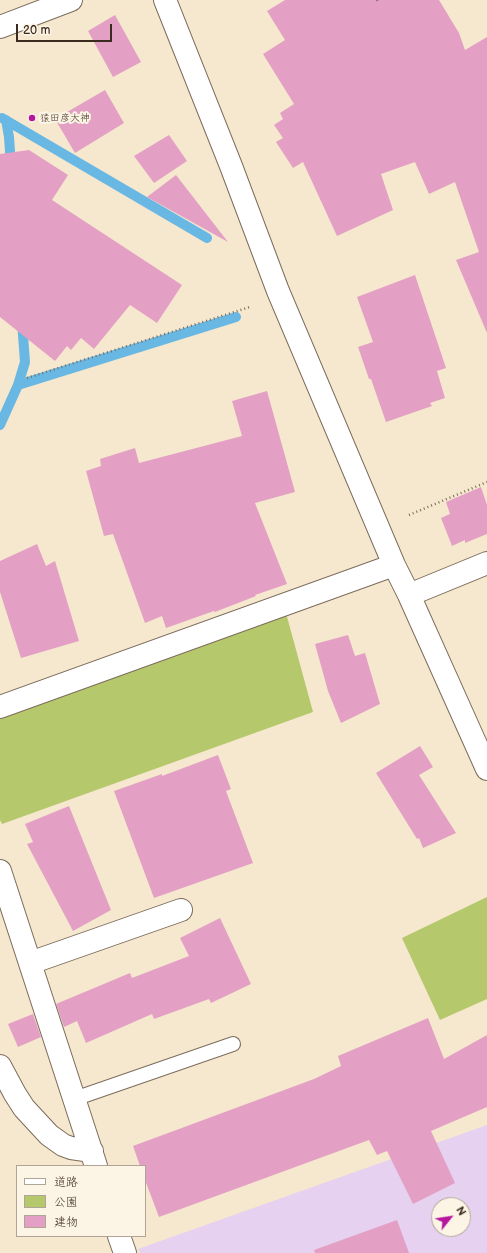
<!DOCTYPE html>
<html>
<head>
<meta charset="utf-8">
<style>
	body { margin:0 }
	#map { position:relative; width:487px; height:1253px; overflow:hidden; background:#f5e8ce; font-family:"Balsamiq Sans","Klee One",sans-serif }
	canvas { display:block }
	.legend { position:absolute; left:16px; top:1165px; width:130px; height:72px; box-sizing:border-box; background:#fcf5e5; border:1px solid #afa495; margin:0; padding:5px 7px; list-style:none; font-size:12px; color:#3b2a1e }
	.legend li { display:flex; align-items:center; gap:8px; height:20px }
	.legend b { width:20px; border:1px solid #afa495 }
	.north { position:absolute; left:431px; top:1197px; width:40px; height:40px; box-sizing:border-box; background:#fcf5e5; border:1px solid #afa495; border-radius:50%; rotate:60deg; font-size:11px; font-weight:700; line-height:16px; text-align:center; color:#3b2a1e }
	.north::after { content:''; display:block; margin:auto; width:14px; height:18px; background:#b5179e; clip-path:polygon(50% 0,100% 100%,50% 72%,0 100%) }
	.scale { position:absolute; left:16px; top:24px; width:96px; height:18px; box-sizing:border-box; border:2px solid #3b2a1e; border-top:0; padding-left:5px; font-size:12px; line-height:14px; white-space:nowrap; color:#3b2a1e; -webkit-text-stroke:3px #fcf5e5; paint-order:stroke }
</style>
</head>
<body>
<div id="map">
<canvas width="487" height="1253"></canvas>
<ul class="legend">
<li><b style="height:5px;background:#fff"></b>道路</li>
<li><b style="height:11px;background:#b5c86c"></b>公園</li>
<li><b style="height:11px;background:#e3a0c4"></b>建物</li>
</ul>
<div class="north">N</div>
<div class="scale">20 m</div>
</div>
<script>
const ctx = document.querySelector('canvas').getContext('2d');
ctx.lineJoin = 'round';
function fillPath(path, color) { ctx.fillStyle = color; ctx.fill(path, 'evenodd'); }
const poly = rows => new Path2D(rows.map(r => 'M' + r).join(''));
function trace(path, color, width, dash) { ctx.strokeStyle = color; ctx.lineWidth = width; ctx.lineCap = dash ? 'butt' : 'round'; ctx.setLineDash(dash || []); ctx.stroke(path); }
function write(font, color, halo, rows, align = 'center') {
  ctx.font = font + ' "Balsamiq Sans","Klee One",sans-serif'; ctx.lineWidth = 4; ctx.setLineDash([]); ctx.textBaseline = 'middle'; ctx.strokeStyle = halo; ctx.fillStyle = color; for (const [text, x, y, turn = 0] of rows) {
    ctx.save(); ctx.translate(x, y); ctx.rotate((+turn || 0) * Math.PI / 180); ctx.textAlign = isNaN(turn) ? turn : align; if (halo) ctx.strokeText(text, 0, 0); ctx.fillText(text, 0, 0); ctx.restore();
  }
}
fillPath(poly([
	[487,1125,487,1253,140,1253,138,1249],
	[439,1205,463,1205,463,1229,439,1229]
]), '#e6d2f0');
fillPath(poly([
	[286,613,313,712,2,824,0,820,0,719],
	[487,897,487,999,440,1020,402,938]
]), '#b5c86c');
trace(poly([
	[2,118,207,238],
	[6,120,9,137,11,166],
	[18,385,25,362,22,322],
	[0,425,18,385,236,317]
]), '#69b7e3', 10);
fillPath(poly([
	[285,0,439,0,459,33,465,50,487,37,487,333,456,260,479,252,455,182,429,194,415,162,381,174,393,210,337,236,303,162,293,168,276,142,283,138,274,125,283,119,280,113,294,104,263,54,285,40,267,11],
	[115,15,141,62,113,77,88,31],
	[105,90,124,123,75,153,55,119],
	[169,135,187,161,154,183,134,156],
	[29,150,68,175,52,200,182,285,157,323,130,305,94,349,81,338,71,350,67,346,55,361,0,317,0,154],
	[176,175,228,242,147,197],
	[415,275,446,368,437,371,445,398,430,403,432,406,386,422,371,379,369,379,358,347,373,342,357,297],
	[267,391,295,492,255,503,287,584,255,595,256,596,215,612,214,611,166,628,162,616,145,623,113,534,104,536,86,471,101,466,100,459,135,448,139,463,242,436,232,401],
	[481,487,487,505,487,534,465,543,465,540,452,546,441,518,450,514,446,502],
	[37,544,46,566,55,561,79,641,21,658,0,592,0,561],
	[348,635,355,656,365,653,380,704,341,723,328,691,315,644],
	[420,746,433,767,419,775,456,833,423,848,419,838,417,839,376,773],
	[218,755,231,789,226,791,253,863,154,898,114,791,162,774,162,776],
	[69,806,111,910,73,931,27,844,33,842,25,824],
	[220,918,251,984,211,1003,209,999,154,1019,152,1014,86,1043,77,1021,64,1027,56,1004,130,973,132,978,189,956,180,938],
	[33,1014,41,1037,18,1047,8,1024],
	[428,1018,444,1059,487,1035,487,1107,431,1131,455,1183,413,1204,387,1151,377,1155,369,1140,159,1217,145,1180,145,1166,140,1166,133,1146,314,1079,341,1066,338,1056],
	[397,1220,409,1253,315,1253,314,1250]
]), '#e3a0c4');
const lane = poly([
	[74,1099,233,1044]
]);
const street = poly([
	[165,0,231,166,278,291,394,565,409,595,487,769],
	[409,595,487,563],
	[0,707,394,565],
	[0,871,96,1166],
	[30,963,181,910],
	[0,1066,15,1094,24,1108,49,1135,63,1145,71,1148,92,1151],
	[119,1236,125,1253]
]);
const primary = poly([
	[0,27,71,0]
]);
trace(lane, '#7c6c5c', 16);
trace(street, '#7c6c5c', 24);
trace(primary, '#7c6c5c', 24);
trace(poly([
	[377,0,379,3],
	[27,378,250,307],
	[409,515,487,482]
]), '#7c6c5c', 2.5, [1, 3]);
trace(lane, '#fff', 14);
trace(street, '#fff', 22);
trace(primary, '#fff', 22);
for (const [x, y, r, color] of [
	[32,118,4,"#b5179e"]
]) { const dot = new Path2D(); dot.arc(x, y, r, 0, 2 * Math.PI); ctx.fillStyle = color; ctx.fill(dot); trace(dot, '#fcf5e5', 1.5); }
write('10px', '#3b2a1e', '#fcf5e5', [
	["猿田彦大神",40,118]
], 'left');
</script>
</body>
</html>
